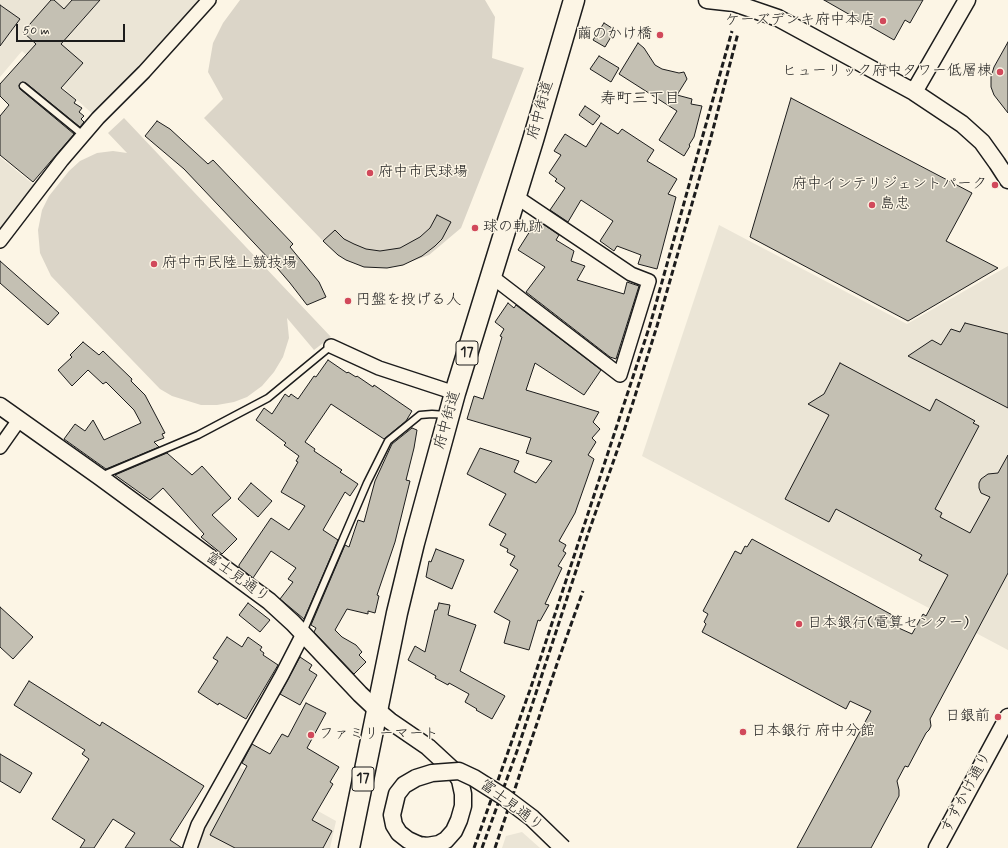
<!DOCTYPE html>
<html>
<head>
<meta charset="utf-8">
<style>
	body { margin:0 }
	#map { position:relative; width:1008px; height:848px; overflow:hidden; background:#fcf5e5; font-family:Mynerve,sans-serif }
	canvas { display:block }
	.scale { position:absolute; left:16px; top:24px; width:109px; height:18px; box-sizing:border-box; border:2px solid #1c1c1c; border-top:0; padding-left:5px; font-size:12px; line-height:14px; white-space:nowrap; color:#1c1c1c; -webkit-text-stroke:3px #fcf5e5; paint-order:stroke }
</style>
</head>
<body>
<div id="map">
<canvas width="1008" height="848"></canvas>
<div class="scale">50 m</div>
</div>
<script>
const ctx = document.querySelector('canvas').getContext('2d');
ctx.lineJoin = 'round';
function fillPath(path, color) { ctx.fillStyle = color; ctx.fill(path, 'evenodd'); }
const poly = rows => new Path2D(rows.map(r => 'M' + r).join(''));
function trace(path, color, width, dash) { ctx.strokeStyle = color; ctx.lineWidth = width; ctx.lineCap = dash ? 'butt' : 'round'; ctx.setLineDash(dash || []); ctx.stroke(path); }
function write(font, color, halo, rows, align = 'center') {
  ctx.font = font + ' Mynerve,"Klee One",sans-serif'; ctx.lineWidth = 3; ctx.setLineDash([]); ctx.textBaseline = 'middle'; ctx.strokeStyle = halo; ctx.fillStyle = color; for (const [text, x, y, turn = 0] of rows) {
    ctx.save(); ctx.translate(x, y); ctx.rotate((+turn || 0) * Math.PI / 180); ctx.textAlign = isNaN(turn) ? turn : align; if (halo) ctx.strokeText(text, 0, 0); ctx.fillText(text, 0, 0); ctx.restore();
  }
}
fillPath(poly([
	[0,0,206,0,95,116,22,51,0,77],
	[0,157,34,185,0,230],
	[719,225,907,324,1008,266,1008,650,642,456],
	[239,767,336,821,330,848,197,848,204,828],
	[522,832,540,848,502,848,506,836]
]), '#ebe5d6');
fillPath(poly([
	[240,0,485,0,495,17,492,58,524,68,461,228,429,255,399,266,365,264,341,256,321,239,204,118,223,99,208,72,213,43,223,23],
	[124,118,331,337,314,350,287,318,289,338,283,357,274,372,262,386,247,397,234,402,217,405,201,405,172,396,160,389,51,276,40,253,38,230,42,210,49,196,69,171,80,161,97,153,113,151,127,153,108,133]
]), '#dbd5c8');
const building = poly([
	[51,0,54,0,64,9,72,0,100,0,61,44,83,63,61,88,76,100,74,103,82,108,79,112,84,116,81,119,84,122,80,127,26,83,22,82,19,85,20,89,74,134,33,182,0,155,0,116,9,105,0,96,0,84,36,44,23,32,51,0],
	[824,0,923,0,910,23,905,20,894,40,824,0],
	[0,5,20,19,0,46,0,5],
	[604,23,615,30,605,47,593,40,604,23],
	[1008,42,1008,113,994,95,991,87,991,77,994,67,1008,42],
	[638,43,644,48,655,65,662,69,679,73,684,72,687,79,677,95,692,99,691,104,702,106,694,137,689,145,690,146,684,156,659,140,677,111,619,74,638,43],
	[599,56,619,68,611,82,590,69,599,56],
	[791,98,972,193,946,241,998,268,908,321,750,237,791,98],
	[585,106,600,116,593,125,579,115,585,106],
	[157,121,170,129,208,164,213,160,293,244,290,247,319,282,326,297,307,305,290,283,272,262,184,169,145,136,157,121],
	[601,123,618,134,622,129,654,150,647,161,677,179,668,194,676,197,657,269,638,264,641,255,617,246,614,251,600,241,613,221,581,200,568,222,550,210,565,188,555,181,557,179,549,173,561,155,554,151,565,134,586,147,601,123],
	[437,215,451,222,442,239,435,246,422,256,403,265,387,268,364,267,346,260,338,255,323,241,335,230,344,239,354,244,366,249,380,251,400,248,420,237,430,228,437,215],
	[537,220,559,235,556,240,574,251,571,261,585,266,577,280,624,294,627,282,639,286,616,359,610,357,526,292,545,267,518,250,537,220],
	[0,261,59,313,48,325,0,283,0,261],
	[508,303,514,308,516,305,601,370,584,395,535,363,526,390,599,412,593,422,600,429,592,438,596,442,588,455,594,459,575,513,559,541,566,545,563,551,566,553,558,566,562,568,545,604,549,605,540,621,538,620,529,650,504,643,510,621,494,612,518,570,510,565,515,556,507,552,508,549,500,545,506,534,489,525,506,494,467,474,480,448,519,461,514,472,536,483,552,461,526,453,531,438,467,419,474,396,483,399,502,337,500,336,504,329,495,322,508,303],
	[965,323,1008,334,1008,408,908,356,932,340,941,345,951,329,960,332,965,323],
	[83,342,99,355,103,351,132,379,131,381,145,395,165,433,162,434,164,438,154,442,159,447,106,469,64,439,75,424,85,431,93,420,104,440,141,423,134,410,106,382,103,384,88,370,72,386,58,370,72,357,70,355,83,342],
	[328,360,347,373,348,372,356,377,357,376,373,387,374,385,412,411,406,421,384,439,331,404,305,442,315,449,314,451,342,470,340,472,358,484,350,496,345,492,323,530,338,540,304,619,280,599,293,582,288,579,296,568,271,551,253,578,239,567,239,565,271,518,289,530,305,506,281,492,298,462,296,461,299,456,284,445,286,443,256,420,264,408,272,414,285,394,289,397,291,394,298,399,314,376,316,377,328,360],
	[840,363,930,411,936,399,975,421,973,423,979,426,935,509,942,513,940,517,970,533,990,497,981,493,979,488,979,483,981,479,988,474,998,473,1008,455,1008,573,930,719,931,726,929,730,926,733,908,767,905,766,897,781,899,790,899,796,871,848,797,848,871,711,850,701,846,709,702,632,706,624,704,622,708,614,703,611,735,551,741,554,745,546,747,547,752,539,896,617,892,625,912,634,923,614,926,616,948,575,919,560,922,555,836,509,829,522,785,499,829,415,808,404,824,394,840,363],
	[412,428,417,430,414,448,406,480,410,481,395,542,377,595,379,596,375,613,368,611,368,614,347,609,335,630,342,637,356,645,362,652,359,655,366,662,354,674,314,632,316,628,311,625,345,545,349,547,358,520,364,522,375,481,392,444,412,428],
	[167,453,192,475,202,466,231,498,212,515,237,539,222,554,201,537,204,534,163,488,150,500,115,475,167,453],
	[251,483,272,501,258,517,238,499,251,483],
	[436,549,464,560,452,589,426,577,429,561,431,562,436,549],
	[248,603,270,620,260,632,239,615,248,603],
	[439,603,450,605,448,615,476,625,460,671,505,696,492,719,476,710,477,709,465,702,469,694,449,683,448,685,435,678,436,676,408,660,415,646,425,652,435,610,437,610,439,603],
	[0,607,33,637,13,659,0,647,0,607],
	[227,637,242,647,248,637,262,647,260,650,264,653,263,655,278,665,246,719,219,703,218,705,198,692,218,661,213,658,227,637],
	[300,657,312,665,309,670,317,675,300,705,280,694,300,657],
	[29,681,100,726,102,722,204,786,170,840,182,848,125,848,135,833,113,819,94,848,80,848,85,840,52,819,89,759,82,754,85,750,14,705,29,681],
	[306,703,326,713,307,748,339,767,330,782,333,784,312,820,332,831,323,848,235,848,210,835,247,766,242,763,252,744,270,754,282,734,288,737,306,703],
	[0,754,32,773,20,793,0,781,0,754]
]);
fillPath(building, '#c4c0b3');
trace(building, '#1c1c1c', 1);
const service = poly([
	[23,86,83,135],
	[101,476,198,435,268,398,331,346],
	[303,632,367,483,388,441,420,415,432,414,446,415]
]);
const minor = poly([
	[0,241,62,160,98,118,144,72,209,0],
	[491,276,620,375,649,281,631,274,515,196],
	[331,346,379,368,455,393],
	[0,447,19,420],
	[190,848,198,825,282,675,303,634]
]);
const tertiary = poly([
	[707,0,734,3,778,18,914,92,962,124,982,142,997,163,1008,180],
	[914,92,967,0],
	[0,406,100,477,269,601,293,623,360,694,377,710,390,721,428,747,454,771,460,780,463,794,463,806,459,820,454,831,446,840,439,844,427,846,419,845],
	[937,848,1008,717]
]);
const primary = poly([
	[349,848,397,613,414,543,455,393,533,140,574,0]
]);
trace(service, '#1c1c1c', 9);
trace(minor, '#1c1c1c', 16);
trace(tertiary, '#1c1c1c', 19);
trace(primary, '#1c1c1c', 23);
trace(service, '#fcf5e5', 6);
trace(minor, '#fcf5e5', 13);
trace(tertiary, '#fcf5e5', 16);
trace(primary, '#fcf5e5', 20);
trace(poly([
	[474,848,531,687,650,325,732,31],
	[482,848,517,751,588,534,624,431,657,326,710,141,738,33],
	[495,848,558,661,583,591]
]), '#1c1c1c', 3, [6, 3]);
const tertiaryBridge = poly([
	[419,845,408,840,399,833,394,825,392,815,397,794,404,785,416,778,432,773,459,771,474,778,504,797,532,818,563,848]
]);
trace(tertiaryBridge, '#1c1c1c', 19, []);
trace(tertiaryBridge, '#fcf5e5', 16);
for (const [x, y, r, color] of [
	[883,21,4,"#d1495b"],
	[660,35,4,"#d1495b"],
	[1000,72,4,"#d1495b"],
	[370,173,4,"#d1495b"],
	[995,185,4,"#d1495b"],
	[872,205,4,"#d1495b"],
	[475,228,4,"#d1495b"],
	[154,264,4,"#d1495b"],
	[348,301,4,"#d1495b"],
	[799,624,4,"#d1495b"],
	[998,717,4,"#d1495b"],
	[743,732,4,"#d1495b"],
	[311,735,4,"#d1495b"]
]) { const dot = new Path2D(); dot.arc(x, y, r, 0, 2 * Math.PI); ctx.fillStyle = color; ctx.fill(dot); trace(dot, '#fcf5e5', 1.5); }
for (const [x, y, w] of [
	[467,353,22],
	[363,779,22]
]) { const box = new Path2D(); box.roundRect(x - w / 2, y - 12, w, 24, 3); ctx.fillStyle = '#fcf5e5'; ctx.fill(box); trace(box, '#1c1c1c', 1); }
write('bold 14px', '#1c1c1c', null, [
	["17",467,353],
	["17",363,779]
]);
write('15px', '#1c1c1c', '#fcf5e5', [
	["ケーズデンキ府中本店",875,21,"right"],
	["繭のかけ橋",652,35,"right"],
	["ヒューリック府中タワー低層棟",992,72,"right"],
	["府中市民球場",378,173],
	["府中インテリジェントパーク",987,185,"right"],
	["島忠",880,205],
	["球の軌跡",483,228],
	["府中市民陸上競技場",162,264],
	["円盤を投げる人",356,301],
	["日本銀行(電算センター)",807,624],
	["日銀前",990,717,"right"],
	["日本銀行 府中分館",751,732],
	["ファミリーマート",319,735]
], 'left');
write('15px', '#1c1c1c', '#fcf5e5', [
	["府中街道",541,110,-74],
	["府中街道",448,420,-74],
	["富士見通り",237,578,36],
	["すずかけ通り",967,793,-62],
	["富士見通り",511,806,37]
]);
write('16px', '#1c1c1c', '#fcf5e5', [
	["寿町三丁目",640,100]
]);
</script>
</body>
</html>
